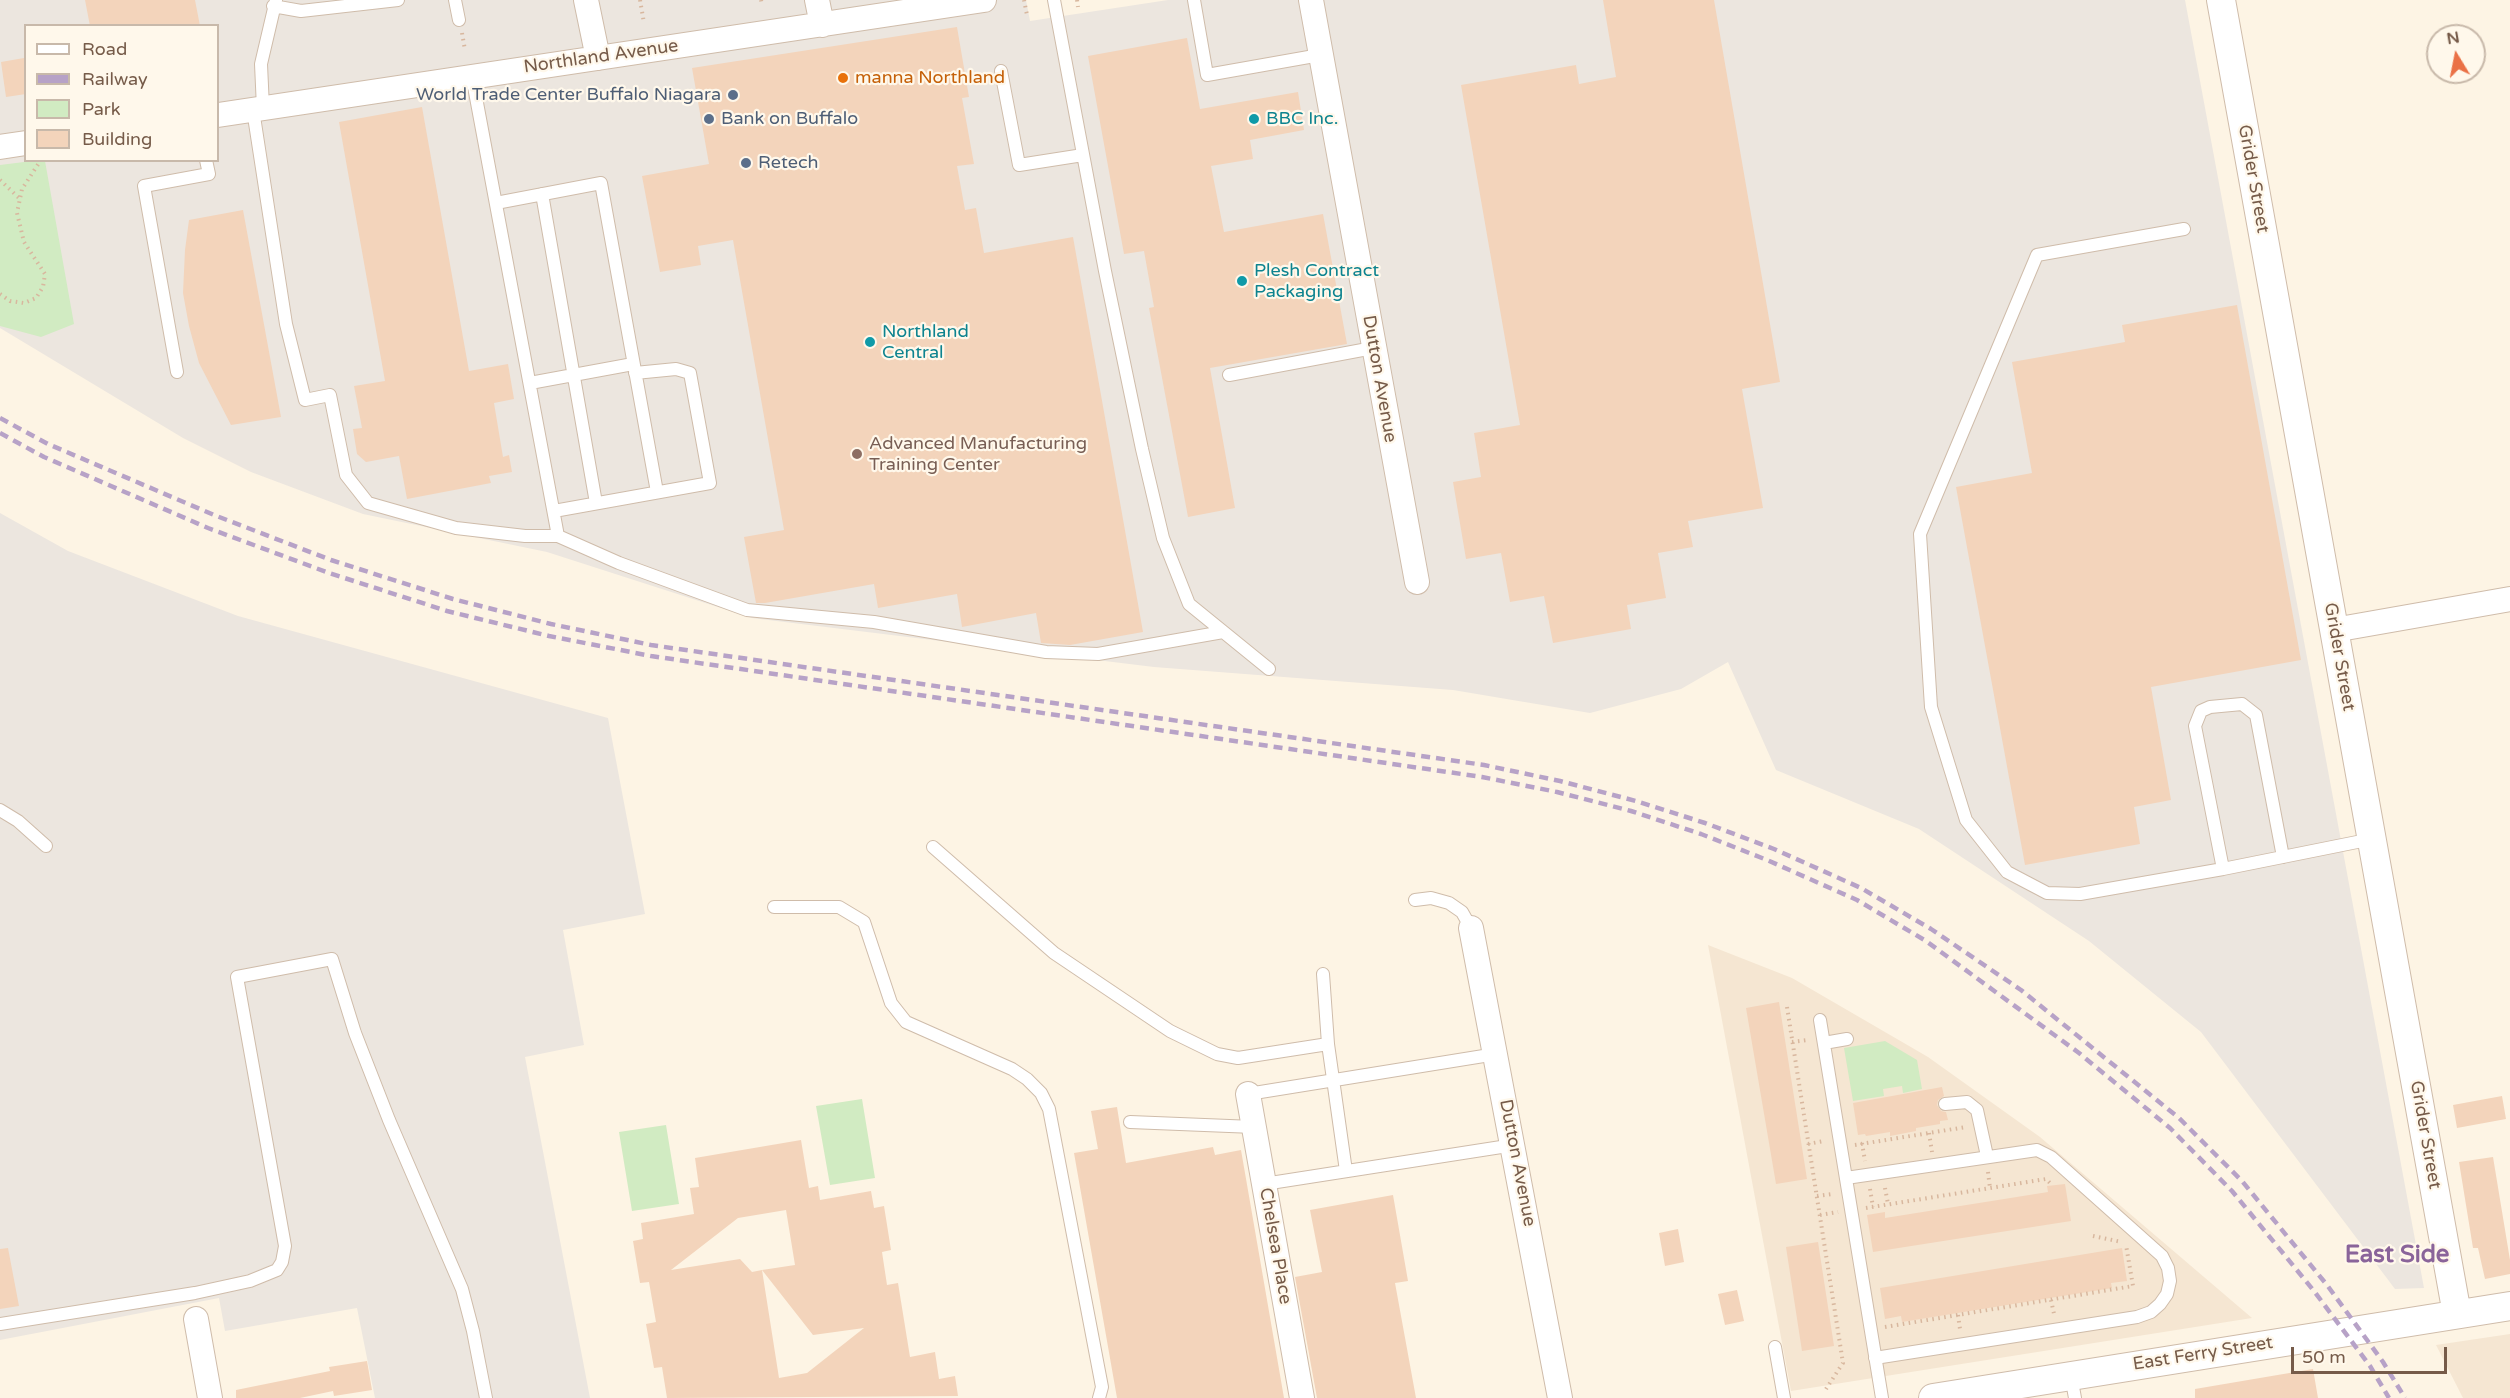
<!DOCTYPE html>
<html>
<head>
<meta charset="utf-8">
<style>
	body { margin:0 }
	#map { position:relative; width:2510px; height:1398px; overflow:hidden; background:#fdf4e4; font-family:"Varela Round",sans-serif }
	canvas { display:block }
	.legend { position:absolute; left:24px; top:24px; width:195px; height:138px; box-sizing:border-box; background:#fff8eb; border:2px solid #c8b9aa; margin:0; padding:8px 10px; list-style:none; font-size:18px; color:#765b49 }
	.legend li { display:flex; align-items:center; gap:12px; height:30px }
	.legend b { width:30px; border:2px solid #c8b9aa }
	.north { position:absolute; left:2426px; top:24px; width:60px; height:60px; box-sizing:border-box; background:#fff8eb; border:2px solid #c8b9aa; border-radius:50%; rotate:350deg; font-size:16px; font-weight:700; line-height:24px; text-align:center; color:#765b49 }
	.north::after { content:''; display:block; margin:auto; width:21px; height:27px; background:#ea7146; clip-path:polygon(50% 0,100% 100%,50% 72%,0 100%) }
	.scale { position:absolute; left:2291px; top:1347px; width:156px; height:27px; box-sizing:border-box; border:3px solid #765b49; border-top:0; padding-left:8px; font-size:18px; line-height:21px; white-space:nowrap; color:#765b49; -webkit-text-stroke:4px #fff8eb; paint-order:stroke }
</style>
</head>
<body>
<div id="map">
<canvas width="2510" height="1398"></canvas>
<ul class="legend">
<li><b style="height:8px;background:#fff"></b>Road</li>
<li><b style="height:8px;background:#b7a2c7"></b>Railway</li>
<li><b style="height:16px;background:#d1ebc2"></b>Park</li>
<li><b style="height:16px;background:#f3d4bb"></b>Building</li>
</ul>
<div class="north">N</div>
<div class="scale">50 m</div>
</div>
<script>
const ctx = document.querySelector('canvas').getContext('2d');
ctx.lineJoin = 'round';
function fillPath(path, color) { ctx.fillStyle = color; ctx.fill(path, 'evenodd'); }
const poly = rows => new Path2D(rows.map(r => 'M' + r).join(''));
function trace(path, color, width, dash) { ctx.strokeStyle = color; ctx.lineWidth = width; ctx.lineCap = dash ? 'butt' : 'round'; ctx.setLineDash(dash || []); ctx.stroke(path); }
function write(font, color, halo, rows, align = 'center') {
  ctx.font = font + ' "Varela Round",sans-serif'; ctx.lineWidth = 4.5; ctx.setLineDash([]); ctx.textBaseline = 'middle'; ctx.strokeStyle = halo; ctx.fillStyle = color; for (const [text, x, y, turn = 0] of rows) {
    ctx.save(); ctx.translate(x, y); ctx.rotate((+turn || 0) * Math.PI / 180); ctx.textAlign = isNaN(turn) ? turn : align; if (halo) ctx.strokeText(text, 0, 0); ctx.fillText(text, 0, 0); ctx.restore();
  }
}
fillPath(poly([
	[1708,945,1792,978,1928,1057,2040,1137,2252,1318,1791,1391],
	[2510,1334,2510,1398,2463,1398,2436,1345]
]), '#f5e6d2');
fillPath(poly([
	[0,0,1026,0,1030,21,1168,0,2185,0,2424,1288,2395,1289,2201,1032,2089,941,1919,829,1776,770,1728,662,1681,689,1590,713,1453,690,1154,667,752,618,547,552,363,514,251,472,183,438,0,328],
	[26,26,218,26,218,160,26,160],
	[0,513,68,551,238,616,608,718,645,914,563,930,584,1045,525,1057,590,1398,375,1398,357,1308,225,1331,219,1298,0,1340]
]), '#ece6df');
fillPath(poly([
	[32,161,45,161,74,324,41,337,0,326,0,165],
	[1885,1041,1917,1060,1922,1089,1903,1093,1902,1086,1883,1089,1884,1096,1853,1101,1844,1048],
	[862,1099,875,1178,830,1185,816,1106],
	[666,1125,679,1204,632,1211,619,1132]
]), '#d1ebc2');
fillPath(poly([
	[85,0,195,0,200,26,90,26],
	[1603,0,1714,0,1780,382,1742,389,1763,508,1688,521,1693,547,1658,553,1666,598,1627,605,1631,629,1553,643,1544,596,1510,602,1501,553,1466,559,1453,482,1481,477,1474,433,1520,425,1461,85,1576,65,1579,84,1616,77],
	[957,27,969,97,962,98,974,164,957,166,965,210,976,208,984,253,1073,237,1143,632,1070,645,1041,643,1036,613,962,627,957,594,878,608,874,584,765,603,756,603,744,537,784,530,733,240,698,246,701,265,660,272,642,176,709,164,692,68],
	[1187,38,1200,109,1298,92,1304,130,1250,140,1253,159,1211,166,1224,232,1323,214,1347,344,1210,368,1235,508,1188,517,1149,308,1154,307,1144,251,1124,254,1088,56],
	[24,58,26,94,6,97,1,62],
	[422,107,469,371,508,364,514,399,494,403,503,457,509,455,512,472,489,476,491,483,407,499,399,456,366,462,357,454,353,429,362,428,354,386,385,381,339,122],
	[243,210,281,417,231,425,199,363,189,326,183,293,185,250,189,220],
	[2237,305,2301,660,2151,687,2171,800,2134,807,2140,844,2025,865,1956,487,2032,473,2012,362,2125,342,2122,325],
	[1779,1002,1807,1179,1776,1184,1746,1008],
	[1942,1087,1944,1096,1938,1100,1937,1105,1941,1111,1946,1112,1948,1120,1940,1121,1940,1124,1916,1128,1916,1131,1890,1136,1890,1132,1866,1136,1865,1134,1858,1135,1853,1103],
	[2502,1096,2506,1119,2457,1128,2453,1105],
	[1117,1107,1126,1163,1213,1147,1215,1155,1241,1150,1284,1398,1117,1398,1074,1153,1098,1149,1091,1111],
	[801,1140,809,1188,818,1186,820,1200,871,1191,874,1208,884,1206,891,1250,882,1252,887,1285,898,1283,910,1357,935,1352,939,1379,955,1376,958,1396,667,1398,662,1367,654,1368,646,1324,656,1322,649,1282,640,1283,633,1241,643,1239,641,1223,694,1214,690,1188,699,1187,695,1158],
	[786,1210,795,1265,762,1270,813,1335,864,1328,807,1373,779,1378,762,1270,752,1272,740,1259,671,1270,738,1218],
	[2493,1157,2510,1260,2510,1274,2485,1279,2478,1248,2473,1248,2459,1162],
	[2065,1184,2071,1221,1873,1252,1867,1215,1885,1212,1885,1218,2048,1192,2047,1186],
	[1393,1195,1408,1281,1395,1283,1416,1398,1317,1398,1295,1277,1322,1272,1310,1210],
	[1678,1229,1684,1262,1665,1266,1659,1233],
	[1818,1242,1834,1346,1802,1351,1786,1247],
	[8,1248,19,1306,0,1309,0,1249],
	[2122,1248,2127,1281,2111,1283,2112,1288,1902,1322,1901,1316,1885,1319,1880,1288],
	[1737,1290,1744,1321,1725,1325,1718,1294],
	[367,1361,372,1390,334,1396,333,1391,300,1398,236,1398,236,1390,330,1371,329,1367],
	[2313,1369,2318,1398,2195,1398,2195,1389]
]), '#f3d4bb');
const service = poly([
	[455,0,459,20],
	[1054,0,1105,271,1142,449,1163,538,1189,604,1269,669],
	[1194,0,1207,75,1320,55],
	[273,6,301,11,398,0],
	[1001,71,1019,165,1083,155],
	[472,76,558,536,619,563,747,610,874,622,1046,652,1098,654,1223,632],
	[263,108,261,64,276,0],
	[253,110,286,324,305,400,330,395,346,475,368,503,456,528,525,536,558,536],
	[542,194,596,503],
	[496,203,601,183,657,492],
	[2184,229,2037,255,1920,534,1931,707,1966,820,2007,872,2047,893,2080,894,2223,869,2372,839],
	[177,372,144,186,209,174,206,160],
	[1229,375,1373,348],
	[530,383,633,364],
	[554,511,710,483,690,373,676,369,635,373],
	[0,810,18,821,46,846],
	[933,847,1054,953,1170,1031,1217,1054,1238,1058,1328,1044,1346,1171],
	[2223,869,2195,726,2201,711,2210,707,2242,704,2256,715,2283,857],
	[1415,900,1431,898,1449,903,1462,912,1471,928],
	[774,907,839,907,864,922,891,1003,906,1022,1012,1069,1027,1079,1041,1093,1049,1109,1102,1387,1099,1398],
	[1323,974,1328,1044],
	[1820,1020,1882,1398],
	[1824,1043,1847,1039],
	[1248,1094,1496,1054],
	[1945,1104,1967,1102,1977,1110,1987,1156],
	[1130,1122,1254,1127],
	[1846,1178,2037,1150,2051,1157,2162,1256,2168,1268,2170,1281,2167,1294,2160,1304,2151,1312,2137,1317,1875,1358],
	[1264,1184,1514,1145],
	[0,1324,195,1293,250,1281,277,1270,282,1262,285,1246,237,977,332,959,355,1033,389,1120,462,1289,473,1331,486,1398],
	[1775,1347,1784,1398],
	[2071,1376,2075,1398]
]);
const minor = poly([
	[586,0,598,58],
	[817,0,822,25],
	[1311,0,1417,582],
	[218,115,984,0],
	[0,147,26,143],
	[2334,630,2510,599],
	[1471,928,1560,1398],
	[1248,1094,1302,1398],
	[196,1319,210,1398]
]);
const tertiary = poly([
	[2221,0,2457,1314],
	[1933,1398,2510,1306]
]);
trace(service, '#cfbcaa', 14);
trace(minor, '#cfbcaa', 26);
trace(tertiary, '#cfbcaa', 30);
trace(poly([
	[640,0,644,23],
	[761,0,762,5],
	[1024,0,1027,15],
	[1077,0,1078,7],
	[462,33,465,50],
	[0,180,19,198],
	[0,294,10,301,24,303,36,298,43,287,45,274,24,242,17,213,22,189,39,163],
	[1787,1007,1843,1363,1826,1389],
	[1792,1042,1807,1040],
	[1929,1133,1932,1152],
	[1862,1143,1865,1161],
	[1808,1144,1824,1141],
	[1855,1145,1966,1127],
	[1988,1172,1990,1188],
	[1885,1188,1888,1204],
	[1870,1189,1873,1207],
	[1817,1196,1832,1194],
	[1866,1208,2046,1179,2052,1185],
	[1820,1215,1838,1212],
	[2093,1236,2122,1242],
	[2051,1300,2054,1314],
	[1958,1315,1960,1329],
	[1885,1327,2133,1286,2126,1245]
]), '#d8b79e', 4, [1.5, 4.5]);
trace(service, '#fff', 12);
trace(minor, '#fff', 24);
trace(tertiary, '#fff', 28);
trace(poly([
	[0,418,48,444,214,515,331,560,453,599,551,624,651,645,1484,765,1560,781,1636,801,1705,823,1774,849,1861,888,1931,929,2021,990,2179,1118,2242,1181,2327,1285,2383,1362,2405,1398],
	[0,433,44,457,208,528,329,573,447,611,549,636,651,656,1482,777,1557,792,1631,811,1701,834,1767,860,1857,900,1926,941,2079,1053,2170,1128,2232,1191,2314,1291,2370,1366,2389,1398]
]), '#b7a2c7', 4.5, [9, 6]);
for (const [x, y, r, color] of [
	[843,78,6,"#e8710a"],
	[733,95,6,"#5c6f8a"],
	[709,119,6,"#5c6f8a"],
	[1254,119,6,"#0f9aa8"],
	[746,163,6,"#5c6f8a"],
	[1242,281,6,"#0f9aa8"],
	[870,342,6,"#0f9aa8"],
	[857,454,6,"#8d6e63"]
]) { const dot = new Path2D(); dot.arc(x, y, r, 0, 2 * Math.PI); ctx.fillStyle = color; ctx.fill(dot); trace(dot, '#fff8eb', 2); }
write('18px', '#765b49', '#fff8eb', [
	["Northland Avenue",601,57,-8],
	["Grider Street",2253,179,80],
	["Dutton Avenue",1379,379,80],
	["Grider Street",2339,657,80],
	["Grider Street",2425,1135,80],
	["Dutton Avenue",1517,1163,79],
	["Chelsea Place",1275,1246,80],
	["East Ferry Street",2203,1354,-9]
]);
write('18px', '#c56008', '#fff8eb', [
	["manna Northland",855,78]
], 'left');
write('18px', '#4e5e75', '#fff8eb', [
	["World Trade Center Buffalo Niagara",721,95,"right"],
	["Bank on Buffalo",721,119],
	["Retech",758,163]
], 'left');
write('18px', '#0d838f', '#fff8eb', [
	["BBC Inc.",1266,119],
	["Plesh Contract",1254,271],
	["Packaging",1254,292],
	["Northland",882,332],
	["Central",882,353]
], 'left');
write('18px', '#785e54', '#fff8eb', [
	["Advanced Manufacturing",869,444],
	["Training Center",869,465]
], 'left');
write('bold 24px', '#8a649a', '#fff8eb', [
	["East Side",2397,1256]
]);
</script>
</body>
</html>
